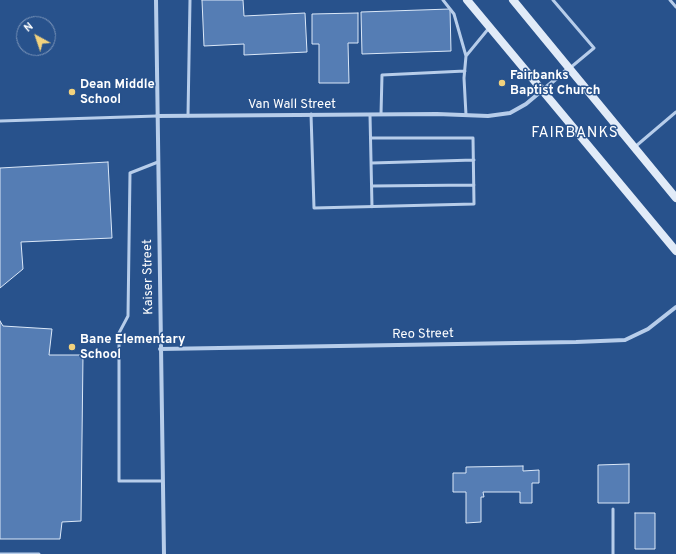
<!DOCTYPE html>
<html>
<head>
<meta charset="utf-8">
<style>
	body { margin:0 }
	#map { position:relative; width:676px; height:554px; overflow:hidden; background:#28528c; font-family:Overpass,sans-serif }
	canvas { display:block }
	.north { position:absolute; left:16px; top:16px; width:40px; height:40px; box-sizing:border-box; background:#28528c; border:1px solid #7e97ba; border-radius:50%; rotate:320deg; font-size:11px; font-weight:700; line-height:16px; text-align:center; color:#fff }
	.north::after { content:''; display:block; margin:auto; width:14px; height:18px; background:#f2d27d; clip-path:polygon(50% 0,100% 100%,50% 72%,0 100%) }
</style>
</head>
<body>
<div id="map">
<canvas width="676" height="554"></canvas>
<div class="north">N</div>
</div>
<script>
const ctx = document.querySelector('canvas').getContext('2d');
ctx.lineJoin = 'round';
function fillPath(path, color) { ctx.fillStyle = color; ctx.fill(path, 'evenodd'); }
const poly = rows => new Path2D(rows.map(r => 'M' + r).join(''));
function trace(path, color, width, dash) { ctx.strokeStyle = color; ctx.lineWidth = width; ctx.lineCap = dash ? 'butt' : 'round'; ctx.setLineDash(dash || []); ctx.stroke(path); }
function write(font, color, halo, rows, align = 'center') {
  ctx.font = font + ' Overpass,sans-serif'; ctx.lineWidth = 3; ctx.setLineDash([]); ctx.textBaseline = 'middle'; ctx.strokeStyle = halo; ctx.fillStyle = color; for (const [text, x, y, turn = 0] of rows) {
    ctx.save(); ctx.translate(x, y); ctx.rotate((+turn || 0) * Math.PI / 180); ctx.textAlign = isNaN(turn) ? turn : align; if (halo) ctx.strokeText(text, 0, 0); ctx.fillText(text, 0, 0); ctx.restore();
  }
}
const building = poly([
	[202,0,243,0,244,16,305,13,307,52,244,55,244,44,204,46,202,0],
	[450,9,451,51,362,54,361,12,450,9],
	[358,13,358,43,348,43,349,83,319,83,319,44,312,44,312,14,358,13],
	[108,162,112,238,21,242,23,269,0,288,0,168,108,162],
	[0,321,3,326,52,329,49,355,83,355,81,521,62,522,60,539,0,539,0,321],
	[629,464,629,503,598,503,598,465,629,464],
	[523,466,523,471,539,470,539,483,532,483,532,503,520,503,520,492,483,492,484,497,481,497,481,522,466,523,466,492,453,492,453,473,466,473,466,467,523,466],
	[635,513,655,513,655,549,635,549,635,513]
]);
fillPath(building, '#557db4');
trace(building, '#dbe8f8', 1);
trace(poly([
	[443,0,454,14,466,56,464,78,466,115],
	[553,0,594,48,570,68],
	[670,0,676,7],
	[466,56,489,28],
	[311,114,314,208,474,204,473,138,372,138],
	[381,114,382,75,465,71],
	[370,115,372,207],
	[188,116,190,0],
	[0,121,157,116],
	[636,146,676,112],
	[158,162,130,173,128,316,119,333,119,481,162,481],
	[372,163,474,160],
	[372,186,474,185],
	[613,509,613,554],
	[0,554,39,554]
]), '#b7cdea', 3);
trace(poly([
	[156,0,164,554],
	[157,116,437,114,488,116,510,113,526,104,569,68],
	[160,349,576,342,625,340,648,329,676,307]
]), '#b7cdea', 4);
trace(poly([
	[467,0,676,251],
	[513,0,676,198]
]), '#e1ebf8', 8);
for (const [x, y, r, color] of [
	[502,83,4,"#f2d27d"],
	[72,92,4,"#f2d27d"],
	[72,347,4,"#f2d27d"]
]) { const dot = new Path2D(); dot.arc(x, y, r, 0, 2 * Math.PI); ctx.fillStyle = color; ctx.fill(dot); trace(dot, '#28528c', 1.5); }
write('bold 13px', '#fff', '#28528c', [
	["Fairbanks",510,76],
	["Baptist Church",510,91],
	["Dean Middle",80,85],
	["School",80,100],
	["Bane Elementary",80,340],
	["School",80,355]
], 'left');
write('13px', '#fff', '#28528c', [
	["Van Wall Street",292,105],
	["Kaiser Street",149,277,-91],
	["Reo Street",423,335,-1]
]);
ctx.letterSpacing = '1px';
write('15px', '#fff', '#28528c', [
	["FAIRBANKS",575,134]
]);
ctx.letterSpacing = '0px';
</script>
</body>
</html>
